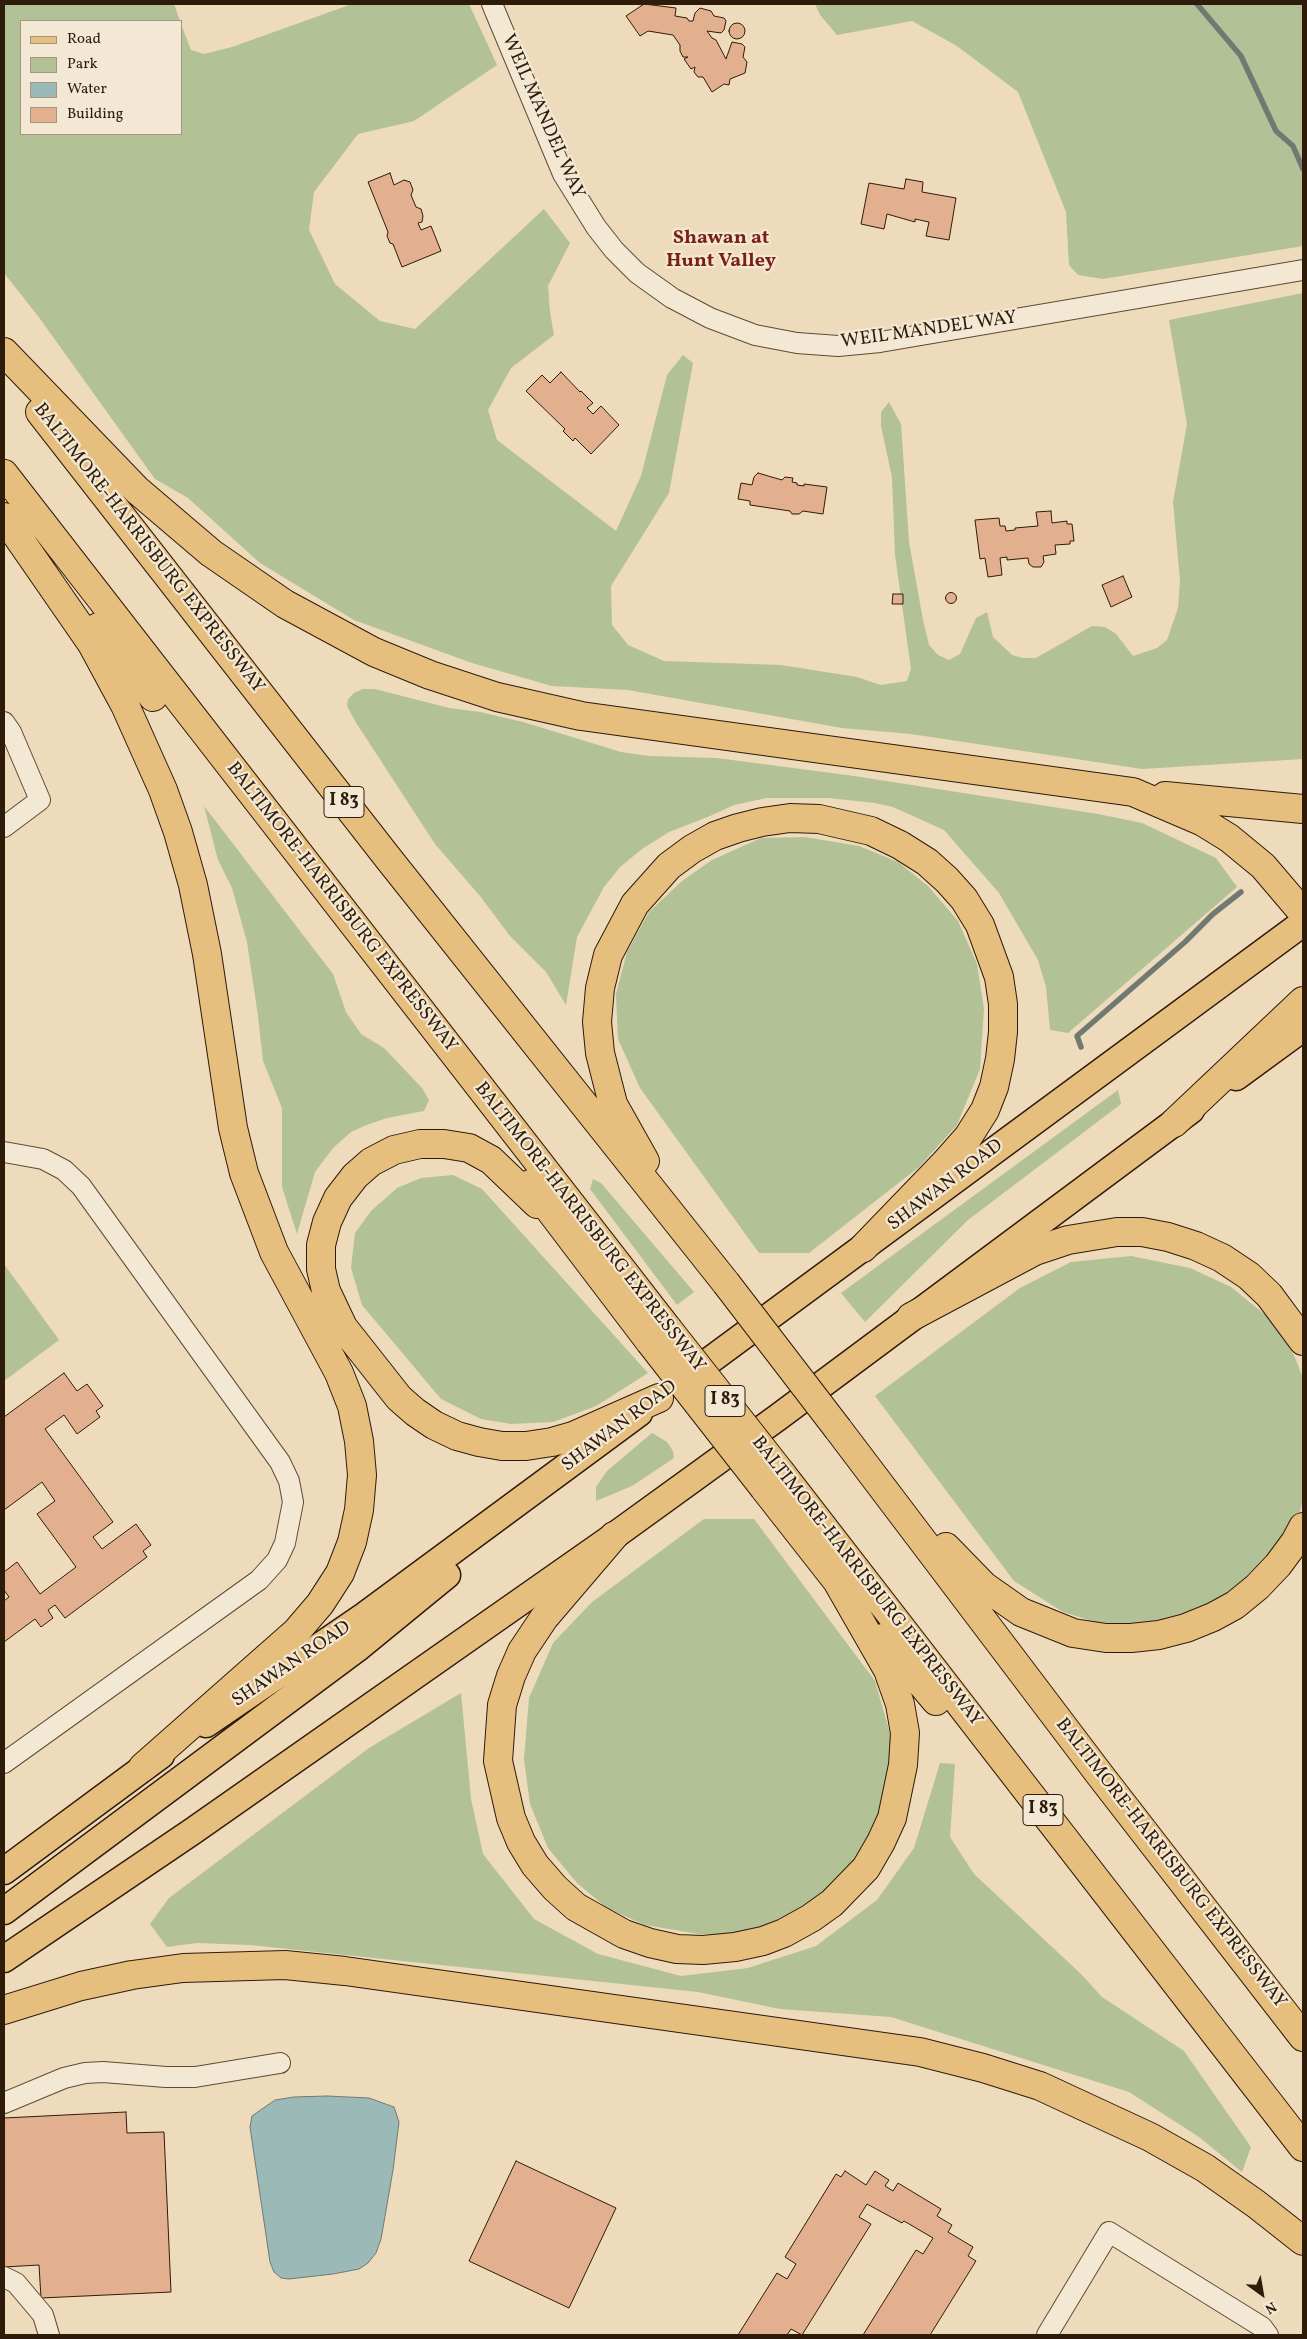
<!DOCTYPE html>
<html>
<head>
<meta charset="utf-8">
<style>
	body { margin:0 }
	#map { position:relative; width:1307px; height:2339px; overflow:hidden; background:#eddbbb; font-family:Vollkorn,serif }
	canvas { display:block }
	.frame { position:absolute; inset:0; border:5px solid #2f1b0a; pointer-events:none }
	.legend { position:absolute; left:20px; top:20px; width:162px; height:115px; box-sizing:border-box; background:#f3e8d3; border:1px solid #a59683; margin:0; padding:6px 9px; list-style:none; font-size:15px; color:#2f1b0a }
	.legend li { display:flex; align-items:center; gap:10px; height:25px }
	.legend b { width:25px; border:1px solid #a59683 }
	.north { position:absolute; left:1237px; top:2269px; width:50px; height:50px; -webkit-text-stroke:4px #f3e8d3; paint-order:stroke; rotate:148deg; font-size:14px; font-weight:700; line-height:20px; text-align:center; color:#2f1b0a }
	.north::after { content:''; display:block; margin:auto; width:18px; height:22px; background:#2f1b0a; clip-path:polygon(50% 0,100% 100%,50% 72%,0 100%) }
</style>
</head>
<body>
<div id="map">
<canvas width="1307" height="2339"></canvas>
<div class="frame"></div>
<ul class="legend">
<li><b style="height:6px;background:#e6be7e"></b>Road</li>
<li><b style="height:14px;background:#b2c196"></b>Park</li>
<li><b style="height:14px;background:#9bb9b7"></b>Water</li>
<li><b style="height:14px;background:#e3b08f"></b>Building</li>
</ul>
<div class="north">N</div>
</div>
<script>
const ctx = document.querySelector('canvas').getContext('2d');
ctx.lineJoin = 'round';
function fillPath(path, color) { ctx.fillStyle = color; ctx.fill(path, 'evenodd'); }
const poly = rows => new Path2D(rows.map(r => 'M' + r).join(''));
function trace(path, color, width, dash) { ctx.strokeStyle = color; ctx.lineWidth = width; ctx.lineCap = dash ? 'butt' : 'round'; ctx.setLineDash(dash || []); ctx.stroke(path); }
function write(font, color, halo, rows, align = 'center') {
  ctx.font = font + ' Vollkorn,serif'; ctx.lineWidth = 4.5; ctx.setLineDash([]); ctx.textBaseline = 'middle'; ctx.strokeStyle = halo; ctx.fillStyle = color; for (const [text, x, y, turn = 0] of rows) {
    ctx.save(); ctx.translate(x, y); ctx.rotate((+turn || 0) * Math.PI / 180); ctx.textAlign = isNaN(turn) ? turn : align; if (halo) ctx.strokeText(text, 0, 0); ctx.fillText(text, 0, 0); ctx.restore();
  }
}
fillPath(poly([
	[4,4,174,4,180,21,21,21,21,134,181,134,181,24,191,50,204,54,232,47,352,4,469,4,497,65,414,121,358,134,314,192,309,230,335,284,380,321,415,329,544,209,570,243,548,286,550,312,554,335,511,368,488,410,497,440,616,531,641,476,667,375,683,355,693,363,669,493,611,586,612,625,628,645,664,661,781,665,857,677,881,685,907,681,911,669,895,555,892,477,881,426,881,412,889,402,901,424,909,542,923,620,929,645,938,655,949,660,960,654,976,618,987,612,993,637,1012,655,1023,658,1036,658,1092,626,1105,627,1116,634,1133,656,1157,648,1167,640,1178,608,1180,581,1173,502,1187,424,1169,320,1303,293,1303,759,1142,769,911,734,842,728,628,690,552,686,472,663,354,620,260,563,188,498,155,479,38,316,4,273],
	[815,4,1303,4,1303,246,1103,279,1078,275,1069,265,1066,212,1018,92,957,46,912,21,837,35,820,15],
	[363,689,375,689,449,708,480,712,523,722,621,752,649,756,717,758,854,776,1098,814,1142,823,1216,858,1237,887,1068,1033,1050,1030,1046,987,1038,960,999,893,944,830,893,807,875,803,829,798,767,798,734,805,710,816,669,832,642,849,620,867,604,887,577,937,566,1005,546,972,510,936,480,896,435,844,355,721,347,706,348,699,354,693],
	[204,806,333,974,346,1012,361,1034,384,1048,422,1088,429,1100,424,1111,387,1118,364,1126,351,1132,333,1148,315,1172,297,1234,282,1187,282,1108,263,1061,258,1016,247,942,232,888,218,860],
	[805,837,859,846,898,862,928,886,958,921,977,964,984,1009,980,1069,957,1125,919,1167,809,1253,759,1253,640,1088,618,1039,616,994,627,952,649,912,682,881,712,860,761,838],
	[1118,1090,1121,1104,968,1220,865,1322,841,1293],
	[453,1175,482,1189,648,1373,596,1406,553,1422,511,1424,481,1419,441,1399,362,1305,351,1268,355,1233,371,1211,397,1188,421,1178],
	[593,1179,601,1183,694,1292,677,1305,590,1189],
	[1131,1256,1190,1268,1231,1287,1268,1317,1294,1355,1303,1378,1303,1500,1295,1529,1232,1593,1193,1616,1149,1627,1105,1625,1063,1612,1014,1581,875,1396,1020,1288,1071,1262],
	[4,1264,59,1340,4,1381],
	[652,1433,667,1442,673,1451,674,1458,632,1486,596,1501,596,1487,607,1471],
	[704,1519,754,1519,875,1681,891,1737,891,1781,879,1823,856,1863,823,1893,793,1913,743,1935,699,1934,645,1925,607,1908,577,1883,548,1848,530,1804,524,1759,529,1698,553,1643,592,1602],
	[461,1693,471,1799,483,1854,534,1919,598,1954,681,1976,748,1968,816,1946,877,1900,914,1848,940,1763,955,1764,950,1837,974,1874,1081,1974,1102,1997,1184,2051,1251,2147,1242,2172,1199,2137,1129,2092,891,2017,780,2009,698,1992,250,1945,197,1943,167,1947,150,1924,169,1898,369,1748]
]), '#b2c196');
const water = poly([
	[327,2096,369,2098,394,2107,399,2122,393,2170,381,2239,376,2253,368,2263,359,2269,333,2274,289,2279,281,2278,274,2272,270,2262,250,2127,252,2116,275,2100,294,2097,327,2096]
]);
fillPath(water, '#9bb9b7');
trace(water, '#707a72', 1);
trace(poly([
	[1197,4,1241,56,1276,131,1293,146,1303,169],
	[1081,1047,1077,1036,1185,942,1213,914,1241,892]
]), '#707a72', 5.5);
const building = poly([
	[644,4,676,8,675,16,687,18,689,21,693,21,695,13,700,8,711,11,714,16,724,18,726,21,724,30,721,33,707,31,712,38,716,40,726,59,732,42,742,44,745,47,743,57,747,62,745,73,730,79,729,85,724,84,712,92,703,77,698,77,694,72,695,67,691,69,684,59,688,57,683,57,680,51,680,45,673,35,648,31,640,36,626,16,644,4],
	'729 31a8 8 0 1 1 16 0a8 8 0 1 1-16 0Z',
	[390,173,394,185,404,180,410,182,413,190,411,195,416,207,421,209,423,216,422,222,418,223,421,230,431,226,441,251,402,267,393,244,390,243,387,236,388,232,368,182,390,173],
	[906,179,923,182,922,192,956,198,949,240,926,236,929,222,915,219,915,222,887,214,884,229,861,224,869,183,904,189,906,179],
	[561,372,580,392,581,391,593,403,587,408,593,414,601,406,619,425,591,454,575,438,573,441,563,431,565,429,526,391,542,375,550,383,561,372],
	[758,473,782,480,785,477,793,478,792,482,797,483,797,485,804,486,804,484,827,487,823,514,803,511,799,514,792,514,790,511,750,505,750,501,738,499,741,483,752,485,754,477,758,473],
	[1051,511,1052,523,1067,521,1067,524,1072,524,1074,541,1070,541,1070,544,1055,545,1056,554,1043,556,1044,562,1041,567,1033,567,1029,564,1028,558,1007,560,1007,557,1000,558,1002,575,988,577,985,558,980,559,975,520,999,518,1000,526,1005,526,1006,531,1015,530,1015,528,1038,526,1036,512,1051,511],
	[1123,576,1132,597,1111,607,1102,585,1123,576],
	'945.5 598a5.5 5.5 0 1 1 11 0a5.5 5.5 0 1 1-11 0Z',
	[893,594,903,594,903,604,892,604,893,594],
	[64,1373,77,1391,87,1384,103,1406,96,1411,100,1417,77,1434,64,1415,45,1429,113,1522,93,1537,102,1549,136,1524,151,1545,143,1551,147,1557,65,1618,55,1605,48,1610,53,1618,41,1627,35,1619,4,1642,4,1601,9,1597,4,1590,4,1572,17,1562,40,1594,76,1567,37,1514,55,1501,42,1482,4,1510,4,1417,64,1373],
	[126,2112,127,2133,164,2132,171,2292,41,2298,39,2265,4,2267,4,2118,126,2112],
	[516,2161,616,2208,569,2308,469,2261,516,2161],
	[845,2171,866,2185,875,2171,889,2180,885,2186,893,2191,898,2183,941,2209,937,2216,952,2225,948,2232,973,2247,968,2256,976,2261,930,2335,863,2335,916,2250,923,2254,933,2238,904,2221,902,2223,867,2204,859,2217,871,2224,802,2335,791,2329,787,2335,738,2335,777,2273,787,2279,796,2264,785,2257,836,2174,841,2177,845,2171]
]);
fillPath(building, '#e3b08f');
trace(building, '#2f1b0a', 1);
const minor = poly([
	[492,4,563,174,596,227,614,250,637,273,672,298,710,318,755,335,797,343,838,346,880,342,1303,270],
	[4,722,11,732,40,800,4,827],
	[4,1152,43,1159,64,1170,81,1186,280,1462,289,1481,293,1502,285,1543,277,1560,259,1580,4,1763],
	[4,2103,64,2078,85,2073,103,2072,166,2077,195,2077,280,2063],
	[4,2277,16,2283,43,2315,49,2335],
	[1047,2335,1109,2232,1262,2327,1268,2335]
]);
const major = poly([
	[1236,1077,1303,1028],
	[682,1381,1303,923],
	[206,1724,364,1616,639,1413],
	[4,1871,161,1755],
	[4,1911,359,1647,447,1575],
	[4,1959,193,1831,614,1536,777,1418,1191,1110]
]);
const highway = poly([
	[4,352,137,490,211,553,285,604,374,652,430,675,497,697,581,716,1133,792,1203,822,1229,838,1263,866,1303,913],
	[40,412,388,858,726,1283],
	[4,474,668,1329],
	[4,517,92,644,125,705,163,790,178,832,193,885,207,954,233,1128,244,1173,274,1252,339,1373,352,1406,359,1441,362,1475,359,1510,352,1542,340,1573,320,1604,296,1632,143,1767],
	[98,627,153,697],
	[1165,796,1303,809],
	[1174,1123,1303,1001],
	[645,1161,613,1104,600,1053,597,1022,600,988,608,955,635,904,669,866,692,849,715,836,738,828,762,822,790,818,819,819,871,831,900,845,927,862,947,880,964,899,980,925,999,977,1003,1004,1003,1032,1000,1059,994,1087,985,1110,968,1137,945,1163,863,1248],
	[530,1184,650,1342],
	[537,1204,491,1160,469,1148,444,1144,420,1144,394,1150,371,1162,355,1176,338,1198,327,1222,321,1245,321,1269,326,1291,343,1327,399,1398,415,1412,434,1425,457,1436,479,1442,502,1446,526,1446,552,1442,573,1436,659,1398],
	[911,1317,1035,1251,1068,1240,1117,1232,1142,1232,1168,1237,1196,1246,1222,1258,1249,1276,1269,1295,1303,1341],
	[838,1429,1100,1775,1303,2037],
	[782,1474,1303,2147],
	[764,1488,848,1595],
	[614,1536,544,1618,522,1651,511,1676,502,1705,498,1761,511,1818,521,1842,535,1865,555,1888,576,1907,624,1934,650,1943,677,1949,703,1950,735,1947,763,1941,784,1933,811,1918,832,1903,866,1868,881,1842,892,1818,903,1765,905,1733,900,1704,888,1670,837,1581],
	[946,1547,984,1586,1021,1612,1073,1633,1106,1638,1131,1638,1159,1635,1186,1628,1213,1617,1235,1605,1257,1587,1278,1565,1295,1542,1303,1527],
	[883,1638,936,1701],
	[4,2010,81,1986,132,1975,183,1968,285,1965,345,1971,920,2052,983,2068,1040,2086,1150,2137,1205,2168,1256,2204,1303,2241]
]);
trace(minor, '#5e4b36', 22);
trace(major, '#2f1b0a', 29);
trace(highway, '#2f1b0a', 30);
trace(minor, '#f3e8d3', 20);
trace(major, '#e6be7e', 26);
trace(highway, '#e6be7e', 28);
const highwayBridge = poly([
	[726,1283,838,1429],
	[668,1329,782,1474],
	[650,1342,764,1488]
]);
trace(highwayBridge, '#2f1b0a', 30, []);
trace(highwayBridge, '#e6be7e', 28);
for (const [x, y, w] of [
	[344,802,40],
	[725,1401,40],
	[1043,1810,40]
]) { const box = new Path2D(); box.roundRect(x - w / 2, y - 15.5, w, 31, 4); ctx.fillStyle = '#f3e8d3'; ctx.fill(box); trace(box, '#2f1b0a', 1); }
write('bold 18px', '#2f1b0a', null, [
	["I 83",344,802],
	["I 83",725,1401],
	["I 83",1043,1810]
]);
write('19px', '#2f1b0a', '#f3e8d3', [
	["WEIL MANDEL WAY",542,117,66],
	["WEIL MANDEL WAY",929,331,-8],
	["BALTIMORE-HARRISBURG EXPRESSWAY",148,549,52],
	["BALTIMORE-HARRISBURG EXPRESSWAY",341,908,52],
	["SHAWAN ROAD",946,1186,-37],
	["BALTIMORE-HARRISBURG EXPRESSWAY",589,1228,52],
	["SHAWAN ROAD",620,1427,-37],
	["BALTIMORE-HARRISBURG EXPRESSWAY",866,1582,52],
	["SHAWAN ROAD",292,1665,-34],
	["BALTIMORE-HARRISBURG EXPRESSWAY",1170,1864,52]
]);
write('bold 20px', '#7a1f14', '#f3e8d3', [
	["Shawan at",721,239],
	["Hunt Valley",721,262]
]);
</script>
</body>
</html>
